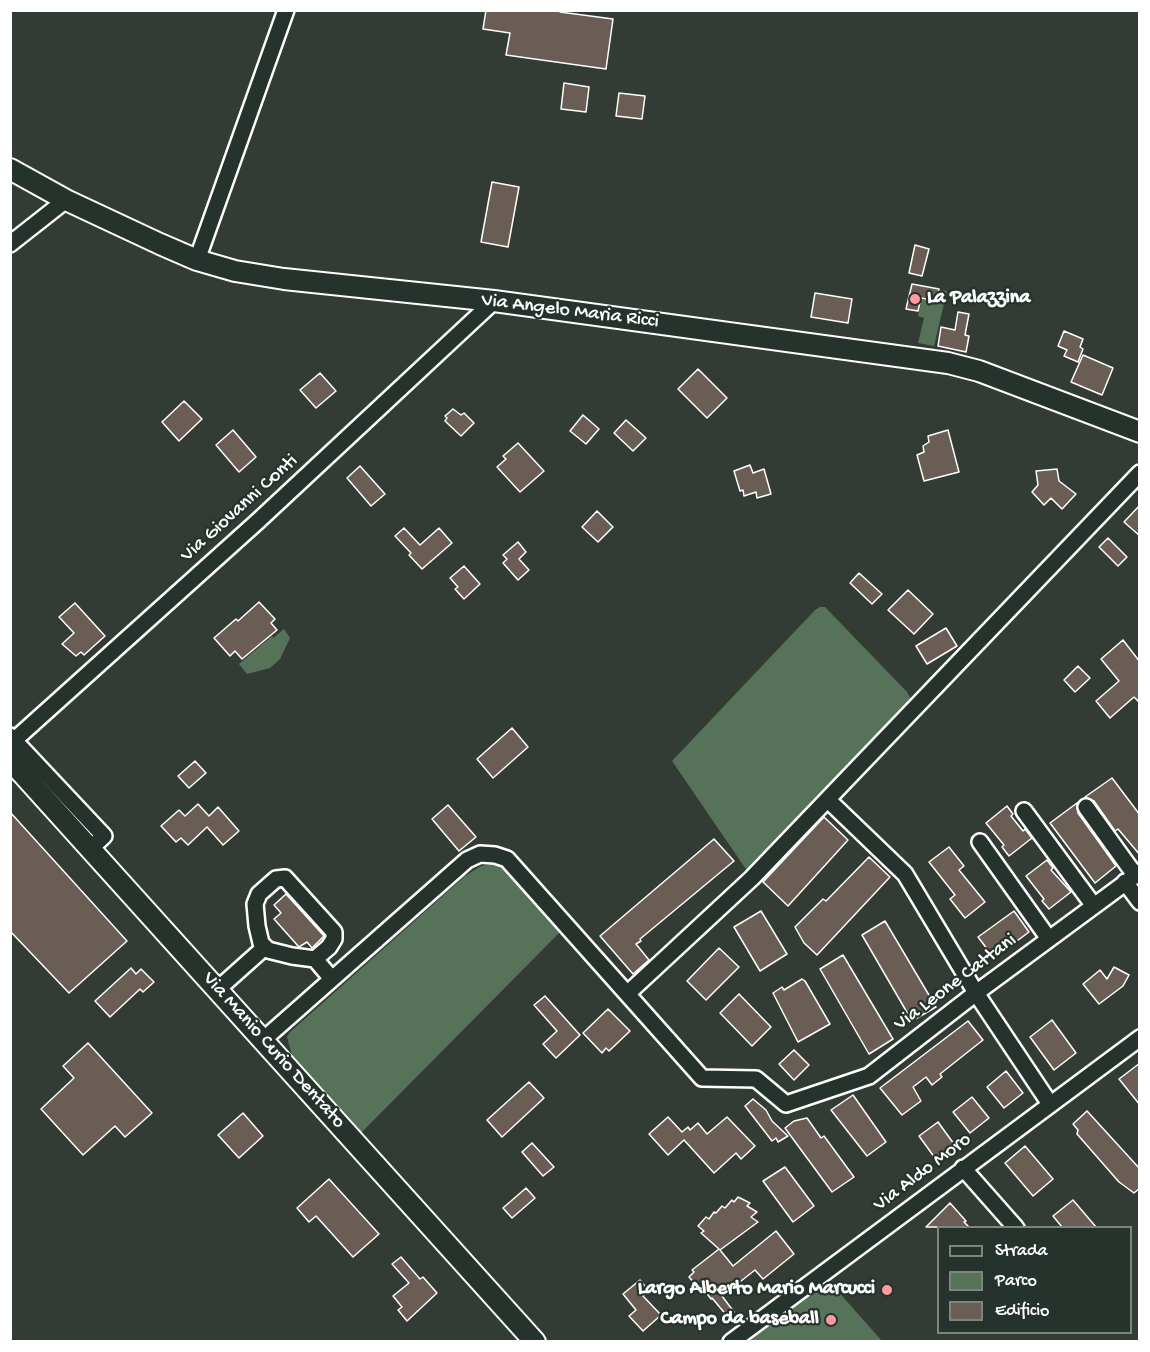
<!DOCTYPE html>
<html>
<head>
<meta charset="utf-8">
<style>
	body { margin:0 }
	#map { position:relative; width:1150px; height:1352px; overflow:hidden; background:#333b35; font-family:"Gochi Hand",sans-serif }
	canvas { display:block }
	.frame { position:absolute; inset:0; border:12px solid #fff; pointer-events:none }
	.legend { position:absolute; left:937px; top:1226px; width:195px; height:108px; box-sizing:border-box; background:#26332d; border:2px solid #7d8581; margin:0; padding:8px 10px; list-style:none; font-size:18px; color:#fff }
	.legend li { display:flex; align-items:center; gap:12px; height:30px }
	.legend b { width:30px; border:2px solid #7d8581 }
</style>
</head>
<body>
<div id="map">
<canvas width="1150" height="1352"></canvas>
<div class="frame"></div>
<ul class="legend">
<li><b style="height:8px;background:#26332d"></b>Strada</li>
<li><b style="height:16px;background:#56735a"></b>Parco</li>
<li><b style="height:16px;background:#695d55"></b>Edificio</li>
</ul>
</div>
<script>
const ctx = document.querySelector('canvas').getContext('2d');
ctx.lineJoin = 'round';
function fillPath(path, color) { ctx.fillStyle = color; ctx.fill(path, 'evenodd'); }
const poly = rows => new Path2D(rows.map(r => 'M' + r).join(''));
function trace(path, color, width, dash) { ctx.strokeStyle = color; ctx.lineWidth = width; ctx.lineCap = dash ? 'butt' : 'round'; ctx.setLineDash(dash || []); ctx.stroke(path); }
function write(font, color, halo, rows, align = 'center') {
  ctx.font = font + ' "Gochi Hand",sans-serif'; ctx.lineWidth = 4.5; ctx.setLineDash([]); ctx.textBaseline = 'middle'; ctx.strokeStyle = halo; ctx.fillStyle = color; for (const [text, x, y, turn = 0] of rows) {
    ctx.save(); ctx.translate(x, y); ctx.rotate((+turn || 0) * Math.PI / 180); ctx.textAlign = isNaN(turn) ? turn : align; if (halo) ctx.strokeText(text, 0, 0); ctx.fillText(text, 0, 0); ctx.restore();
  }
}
fillPath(poly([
	[941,290,947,291,934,346,918,343,924,318,918,316,922,299,938,303],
	[820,607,825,607,907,692,911,699,910,706,752,878,672,761,815,610],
	[284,629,290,638,280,659,270,668,247,674,239,664,272,636,273,638],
	[492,864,504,865,566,926,361,1133,294,1063,287,1037,290,1032,465,876,481,866],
	[827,1279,882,1341,745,1342]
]), '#56735a');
const building = poly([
	[486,10,561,10,560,12,613,19,606,69,506,55,510,33,483,29,486,10],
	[564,83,589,87,586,112,561,109,564,83],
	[619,93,645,96,642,119,616,116,619,93],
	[492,182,519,187,508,247,481,242,492,182],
	[915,245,929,249,922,276,909,273,915,245],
	[912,284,939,289,937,301,921,298,918,311,906,309,912,284],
	[815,293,852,299,848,323,811,317,815,293],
	[958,312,969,314,965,335,969,336,966,352,938,346,941,327,955,330,958,312],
	[1064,331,1083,339,1080,347,1083,349,1078,362,1064,356,1067,350,1058,346,1064,331],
	[1083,355,1113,368,1102,395,1071,382,1083,355],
	[698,369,727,398,707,418,678,389,698,369],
	[320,373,336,391,316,408,300,390,320,373],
	[184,401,202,419,179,441,162,422,184,401],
	[453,409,461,415,464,413,474,423,461,436,445,421,447,418,445,416,453,409],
	[583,415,599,429,586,444,570,431,583,415],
	[626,420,646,438,633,451,614,433,626,420],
	[233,430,256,457,239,472,216,445,233,430],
	[948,430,959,472,924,481,917,455,924,452,923,446,929,442,928,436,948,430],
	[518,443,544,471,520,492,497,467,506,459,503,456,518,443],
	[750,465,753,473,764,469,771,494,757,498,756,492,744,496,743,490,740,491,734,471,750,465],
	[360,466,385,494,371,506,347,478,360,466],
	[1057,469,1059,481,1076,494,1062,509,1051,498,1044,505,1032,492,1038,485,1036,471,1057,469],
	[1140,505,1140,536,1124,522,1140,505],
	[597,511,613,527,598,542,582,527,597,511],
	[404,528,420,545,439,528,452,543,422,569,409,555,411,553,395,536,404,528],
	[1108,538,1127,557,1118,566,1099,547,1108,538],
	[518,542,526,552,519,559,529,570,518,580,503,563,507,559,503,555,518,542],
	[464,566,480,584,464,599,455,589,458,587,450,578,464,566],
	[859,573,882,594,872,604,850,583,859,573],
	[908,590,933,614,914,634,888,610,908,590],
	[259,602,275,619,271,623,277,630,242,659,235,651,230,656,214,638,236,619,238,621,259,602],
	[75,603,105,636,84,655,81,652,76,656,62,644,74,633,59,617,75,603],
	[946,628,957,646,927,664,916,646,946,628],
	[1123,640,1140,662,1140,703,1134,697,1110,718,1096,701,1119,681,1101,659,1123,640],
	[1078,666,1090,678,1075,692,1064,680,1078,666],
	[512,728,528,747,493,778,477,759,512,728],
	[195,761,206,773,189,788,178,776,195,761],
	[1112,778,1140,815,1140,855,1118,829,1115,831,1094,801,1085,797,1112,778],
	[1077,803,1078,813,1116,866,1095,883,1050,823,1077,803],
	[198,804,209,816,218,807,239,831,223,845,207,827,188,845,181,838,176,842,161,826,179,810,185,816,198,804],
	[448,805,476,837,459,851,432,819,448,805],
	[1007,806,1013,814,1011,816,1023,831,1025,829,1032,838,1009,856,1002,847,1004,845,986,823,1007,806],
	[10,812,127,941,69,993,10,931,10,812],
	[824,817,848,840,788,906,763,882,824,817],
	[714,839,734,861,640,939,641,941,636,944,649,960,633,974,600,936,714,839],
	[949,847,964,866,959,870,985,902,965,918,950,899,955,895,929,862,949,847],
	[869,857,890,877,817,955,804,943,795,927,823,899,826,901,869,857],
	[1047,860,1053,868,1051,870,1071,892,1049,909,1042,901,1044,899,1026,876,1047,860],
	[286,894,324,936,312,948,307,942,299,947,274,919,281,913,274,905,286,894],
	[761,911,787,954,760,971,734,927,761,911],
	[1014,911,1029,932,994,958,978,937,1014,911],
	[885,921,936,1007,912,1021,862,935,885,921],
	[719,948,739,967,706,1000,687,981,719,948],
	[843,955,893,1039,869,1054,820,969,843,955],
	[1114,967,1129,975,1123,986,1099,1004,1083,984,1100,970,1107,979,1114,967],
	[131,968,136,974,141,969,154,982,143,992,140,989,110,1017,95,1001,131,968],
	[802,979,805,981,830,1024,798,1042,773,993,782,987,784,990,802,979],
	[739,994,771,1027,752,1046,720,1013,739,994],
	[545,996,580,1035,556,1058,543,1044,557,1031,534,1005,545,996],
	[608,1009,630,1031,609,1051,606,1048,602,1053,583,1033,608,1009],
	[1052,1020,1076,1053,1054,1070,1030,1037,1052,1020],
	[968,1021,983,1040,940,1074,942,1077,932,1085,926,1077,913,1087,921,1101,902,1115,880,1088,968,1021],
	[88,1043,152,1113,125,1137,115,1126,83,1155,41,1109,74,1078,63,1066,88,1043],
	[794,1050,809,1065,794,1080,779,1064,794,1050],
	[1140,1063,1140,1105,1119,1079,1140,1063],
	[1006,1071,1023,1093,1004,1108,987,1087,1006,1071],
	[529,1082,544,1098,502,1137,487,1120,529,1082],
	[853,1095,886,1142,867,1156,831,1110,853,1095],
	[972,1097,989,1118,970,1133,953,1112,972,1097],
	[753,1099,766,1110,772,1121,788,1136,778,1142,776,1138,772,1141,745,1106,753,1099],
	[1087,1111,1140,1169,1140,1188,1134,1193,1119,1182,1077,1134,1078,1130,1073,1124,1087,1111],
	[243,1113,263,1136,239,1158,218,1135,243,1113],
	[668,1117,682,1132,688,1127,690,1130,698,1123,707,1134,727,1117,755,1146,741,1159,736,1153,714,1173,684,1140,668,1155,649,1134,668,1117],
	[807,1118,821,1138,824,1136,854,1177,832,1192,785,1128,794,1121,807,1118],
	[938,1122,954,1144,935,1158,919,1136,938,1122],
	[532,1143,554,1167,543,1176,522,1152,532,1143],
	[1025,1146,1053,1179,1033,1196,1005,1163,1025,1146],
	[785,1167,814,1206,793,1222,763,1181,785,1167],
	[329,1179,379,1234,353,1257,316,1216,309,1222,297,1208,329,1179],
	[526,1188,535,1198,512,1218,503,1208,526,1188],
	[738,1197,750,1203,747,1206,757,1212,751,1217,758,1222,720,1250,733,1266,776,1231,794,1254,763,1279,755,1270,722,1296,734,1312,728,1317,712,1298,711,1299,705,1291,703,1292,697,1284,696,1285,689,1277,694,1272,692,1270,719,1249,701,1233,704,1231,698,1226,706,1217,709,1219,714,1212,716,1213,722,1206,725,1208,732,1200,734,1202,738,1197],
	[1073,1200,1096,1227,1062,1227,1053,1216,1073,1200],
	[950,1203,966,1221,964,1222,969,1227,926,1227,950,1203],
	[401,1257,420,1279,423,1277,437,1293,407,1321,398,1310,402,1307,393,1296,409,1283,392,1264,401,1257],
	[640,1280,649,1291,643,1296,661,1315,643,1331,629,1316,636,1310,623,1294,640,1280]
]);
fillPath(building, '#695d55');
trace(building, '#fff', 1.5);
const minor = poly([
	[10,244,66,200],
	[197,260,286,10],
	[10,736,104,836,90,849],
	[10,744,258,521,494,301],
	[828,800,905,874,976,993,1050,1104],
	[1086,807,1135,875],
	[1024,811,1094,906],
	[980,842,1049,939],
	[1125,882,1140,902],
	[315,959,329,947,334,939,334,932,285,878,276,879,259,894,255,904,257,926,261,943,268,950,292,956,315,959,332,979],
	[218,989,265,947],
	[627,994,752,878,1140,473],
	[263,1040,467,860,480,854,495,855,507,859,702,1078,756,1079,786,1104,869,1076,976,993,1140,872],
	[963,1168,1016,1228],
	[731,1342,1140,1038]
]);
const major = poly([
	[10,169,66,200,160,244,197,260,235,271,284,279,494,301,948,363,979,371,1140,432],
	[10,760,535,1342]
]);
trace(minor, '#fff', 20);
trace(major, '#fff', 24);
trace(minor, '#26332d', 15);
trace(major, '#26332d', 20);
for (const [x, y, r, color] of [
	[915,299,6,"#ff9aa2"],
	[887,1290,6,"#ff9aa2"],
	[831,1320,6,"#ff9aa2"]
]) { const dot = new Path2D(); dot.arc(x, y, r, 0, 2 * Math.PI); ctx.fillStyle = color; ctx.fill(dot); trace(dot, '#26332d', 2); }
write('bold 20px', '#fff', '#26332d', [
	["La Palazzina",927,299,"left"],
	["Largo Alberto Mario Marcucci",875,1290],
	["Campo da baseball",819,1320]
], 'right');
write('20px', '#fff', '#26332d', [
	["Via Angelo Maria Ricci",570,312,7],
	["Via Giovanni Conti",240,509,-42],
	["Via Leone Cattani",956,983,-37],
	["Via Manio Curio Dentato",273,1051,48],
	["Via Aldo Moro",923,1173,-37]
]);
</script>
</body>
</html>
